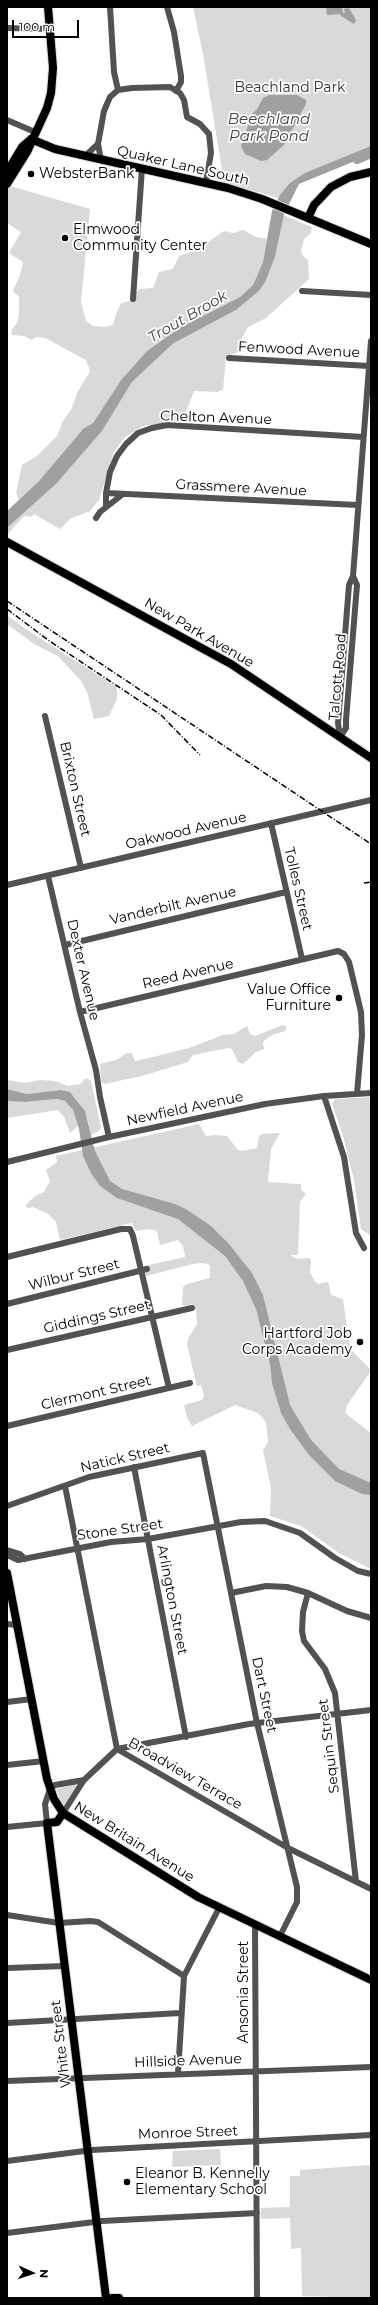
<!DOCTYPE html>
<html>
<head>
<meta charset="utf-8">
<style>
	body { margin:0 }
	#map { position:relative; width:378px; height:2305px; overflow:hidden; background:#fff; font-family:Montserrat,sans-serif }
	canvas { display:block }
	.frame { position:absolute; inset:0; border:8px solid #000; pointer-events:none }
	.north { position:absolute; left:12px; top:2253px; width:40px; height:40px; -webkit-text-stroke:3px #fff; paint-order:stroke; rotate:93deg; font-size:11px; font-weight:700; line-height:16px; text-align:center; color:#000 }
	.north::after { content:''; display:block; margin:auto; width:14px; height:18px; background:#000; clip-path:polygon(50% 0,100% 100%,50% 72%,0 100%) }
	.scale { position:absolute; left:12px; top:20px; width:67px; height:18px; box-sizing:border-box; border:2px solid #000; border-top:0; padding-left:5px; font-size:12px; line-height:14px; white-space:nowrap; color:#000; -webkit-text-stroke:3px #fff; paint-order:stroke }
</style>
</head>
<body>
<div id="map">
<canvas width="378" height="2305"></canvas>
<div class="frame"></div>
<div class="north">N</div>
<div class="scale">100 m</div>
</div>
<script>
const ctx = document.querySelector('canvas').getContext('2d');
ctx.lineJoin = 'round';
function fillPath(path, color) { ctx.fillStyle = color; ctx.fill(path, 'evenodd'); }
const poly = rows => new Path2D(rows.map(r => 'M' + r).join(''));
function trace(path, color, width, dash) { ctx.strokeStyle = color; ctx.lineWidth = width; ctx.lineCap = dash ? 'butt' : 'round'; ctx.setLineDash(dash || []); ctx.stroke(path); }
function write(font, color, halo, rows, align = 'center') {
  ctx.font = font + ' Montserrat,sans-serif'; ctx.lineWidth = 3.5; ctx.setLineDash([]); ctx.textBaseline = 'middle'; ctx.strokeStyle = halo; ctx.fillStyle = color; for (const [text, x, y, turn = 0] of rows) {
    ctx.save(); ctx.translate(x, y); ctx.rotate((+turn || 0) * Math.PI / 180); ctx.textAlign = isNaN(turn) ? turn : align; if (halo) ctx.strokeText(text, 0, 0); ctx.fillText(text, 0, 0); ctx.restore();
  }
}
fillPath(poly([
	[193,7,371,7,371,155,297,183,285,200,224,182,203,54],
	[10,186,90,209,81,302,86,321,93,326,105,327,113,325,116,314,121,303,130,301,139,289,153,288,159,272,173,269,179,256,195,251,224,231,233,233,243,230,256,237,267,239,263,262,253,285,240,297,186,324,147,351,121,380,93,423,81,431,39,481,19,500,16,493,22,465,37,456,57,436,63,421,71,410,77,393,90,371,86,360,45,338,36,337,32,340,24,336,12,335,11,331,17,323,19,314,19,297,13,291,20,275,23,262,9,253,21,232,7,223,7,191],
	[283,215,312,227,311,233,304,239,301,251,303,256,308,260,309,279,266,318,248,327,242,338,240,352,226,356,223,390,217,392,194,391,183,420,143,426,124,438,114,452,99,500,90,511,70,519,60,529,34,514,32,517,24,516,7,535,7,528,56,484,102,431,132,382,164,352,174,343,236,310,259,291,267,280,275,257],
	[7,615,27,630,117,687,117,699,109,716,94,719,87,692,81,681,58,656,34,644,7,624],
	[282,1025,286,1026,286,1031,274,1034,265,1040,263,1042,264,1049,256,1052,243,1064,238,1062,232,1049,228,1048,193,1055,188,1062,142,1076,104,1084,101,1082,100,1064,116,1060,127,1053,132,1053,135,1061,149,1058,189,1048,223,1035,234,1034,247,1026,250,1034,255,1036],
	[86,1078,91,1081,101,1127,99,1131,91,1135,87,1117,80,1104,70,1092,61,1090,27,1094,7,1089,7,1080,25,1083,40,1080,55,1081,68,1086,80,1084],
	[371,1097,371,1236,361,1229,354,1180,343,1136,332,1104,335,1099],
	[60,1099,68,1103,73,1110,78,1126,70,1133,64,1117,58,1110,7,1118,7,1100,27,1102],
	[199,1124,206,1136,215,1135,227,1136,238,1150,242,1151,257,1148,259,1136,262,1134,280,1133,271,1149,268,1182,299,1184,301,1184,301,1190,306,1194,300,1202,298,1255,290,1255,297,1259,309,1258,311,1260,310,1272,314,1280,318,1284,327,1282,329,1284,331,1295,343,1299,350,1349,370,1369,369,1374,347,1405,345,1413,371,1433,371,1569,339,1553,301,1526,270,1516,271,1488,263,1450,268,1442,266,1422,258,1413,235,1405,192,1426,187,1418,184,1405,202,1400,204,1396,201,1385,197,1386,187,1345,188,1339,197,1324,196,1310,193,1310,192,1304,186,1306,182,1305,183,1287,187,1284,210,1278,210,1265,203,1263,193,1264,146,1276,144,1266,185,1257,183,1246,178,1240,160,1245,157,1231,149,1229,136,1231,132,1223,60,1240,56,1222,48,1214,33,1207,27,1208,26,1205,35,1196,44,1192,50,1181,46,1170,57,1162,56,1156],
	[76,1784,77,1786,65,1804,62,1804,56,1789],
	[220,2149,221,2165,172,2167,173,2151],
	[371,2165,371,2298,302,2296,301,2248,291,2249,290,2218,261,2219,261,2208,290,2207,290,2176,300,2176,300,2170]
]), '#d9d9d9');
fillPath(poly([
	[326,7,342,7,343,13,345,13,344,9,349,8,356,20,354,24,341,16,340,14,327,15],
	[269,95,297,95,306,100,306,104,284,145,267,160,261,161,245,154,241,146,252,114,257,109,263,98],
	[371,146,371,153,367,156,299,184,284,214,275,257,266,281,259,291,236,310,174,343,164,352,132,382,102,431,56,484,7,528,7,511,39,481,83,429,93,423,121,380,147,351,181,327,240,297,253,285,263,262,272,211,280,195,290,183,305,173],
	[7,1089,27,1094,61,1090,70,1092,85,1111,95,1151,110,1181,122,1189,175,1204,186,1209,211,1226,229,1244,252,1273,263,1295,290,1405,311,1440,339,1469,371,1483,371,1495,362,1494,335,1481,309,1455,290,1429,281,1413,272,1383,270,1364,256,1309,243,1281,225,1256,178,1219,117,1198,100,1186,91,1173,83,1156,79,1129,73,1110,65,1101,57,1099,26,1102,9,1101,7,1100]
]), '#a0a0a0');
trace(poly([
	[357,160,371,154]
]), '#a0a0a0', 8);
const major = poly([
	[31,139,55,149,228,188,262,199,371,244],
	[7,172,22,147,30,140],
	[7,184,27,152,47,108,51,93,53,68,48,7],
	[308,218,314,205,331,187,350,177,371,172],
	[7,542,231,664,371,758],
	[7,1573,47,1779,54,1799,63,1813,198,1897,371,1980],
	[63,1813,57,1822,47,1823,106,2298],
	[112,2298,119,2298]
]);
trace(major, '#dbdbdb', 10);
trace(poly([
	[110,7,114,72,118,90],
	[167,7,174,32,181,76,181,82,176,91],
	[7,28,50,29],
	[7,120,35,132],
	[85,156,98,144],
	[101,160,98,144,104,111,110,97,118,90,132,88,170,87,180,93,184,100,187,117,200,124,209,134,211,153,206,182],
	[302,291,371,295],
	[133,299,142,168],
	[229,358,369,366],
	[106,493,358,505],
	[106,507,106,493,110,472,117,456,126,444,138,433,152,428,167,425,363,437],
	[96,518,100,512,123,494],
	[45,716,81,868],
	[340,737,338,723,349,585,353,576,371,341],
	[340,737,346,728,346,720,357,585,353,576],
	[271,823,302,959],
	[48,876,80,1012,96,1070,100,1097,109,1137],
	[7,885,371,800],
	[65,945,286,892],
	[80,1012,338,951,344,954,349,962,361,1012,362,1035,357,1094],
	[324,1096,344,1157,356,1233,364,1248],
	[7,1162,109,1137,265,1104,324,1096,371,1093],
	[7,1257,121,1229,130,1229,133,1236,169,1388],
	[7,1304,147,1269],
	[7,1350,192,1308],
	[7,1426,190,1383],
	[134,1467,186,1737],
	[65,1486,117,1749,288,1848,371,1889],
	[7,1506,89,1477,203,1453,257,1723,297,1887,297,1902,280,1936],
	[7,1550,20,1554,25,1559],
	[7,1555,18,1560,111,1542,148,1539,241,1522,265,1521,300,1533,335,1558,358,1571,371,1574],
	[231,1593,266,1586,287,1587,308,1593,347,1611,371,1618],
	[308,1593,303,1612,302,1631,304,1641,325,1669,335,1693,356,1882],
	[7,1624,17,1625],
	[7,1702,32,1699],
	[7,1765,44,1761],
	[63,1813,84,1780,117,1749,249,1724,371,1710],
	[7,1827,47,1823,45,1804,50,1789,55,1785,84,1780],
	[7,1915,59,1923,90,1921,98,1922,184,1976],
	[255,1925,257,2298],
	[7,1968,65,1966],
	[7,2023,180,2013],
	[178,2073,184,1976,219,1908],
	[7,2081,371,2067],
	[7,2161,92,2150,371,2135],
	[7,2233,102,2221,257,2213]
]), '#525252', 6);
trace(major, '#000', 8);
trace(poly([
	[7,601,371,844],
	[7,609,48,640,161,715,200,755],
	[364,883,371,882]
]), '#000', 1.5, [6, 2, 1, 2]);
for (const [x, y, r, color] of [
	[31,174,4,"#000"],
	[65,238,4,"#000"],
	[339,998,4,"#000"],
	[360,1342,4,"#000"],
	[127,2182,4,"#000"]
]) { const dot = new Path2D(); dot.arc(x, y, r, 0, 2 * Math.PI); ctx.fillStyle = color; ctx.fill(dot); trace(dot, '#fff', 1.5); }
write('14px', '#303030', '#fff', [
	["Beachland Park",290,88]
]);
write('14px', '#000', '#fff', [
	["Quaker Lane South",183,166,13],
	["Fenwood Avenue",299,350,3],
	["Chelton Avenue",216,418,2],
	["Grassmere Avenue",241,488,3],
	["New Park Avenue",199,633,30],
	["Talcott Road",338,677,-85],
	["Brixton Street",75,789,77],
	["Oakwood Avenue",186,831,-13],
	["Tolles Street",298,889,77],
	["Vanderbilt Avenue",173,906,-13],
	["Dexter Avenue",83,970,77],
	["Reed Avenue",188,974,-13],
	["Newfield Avenue",185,1109,-12],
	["Wilbur Street",74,1275,-14],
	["Giddings Street",97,1317,-13],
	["Clermont Street",96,1393,-13],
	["Natick Street",125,1458,-13],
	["Stone Street",120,1530,-8],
	["Arlington Street",172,1600,79],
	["Dart Street",264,1695,78],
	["Sequin Street",329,1746,-97],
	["Broadview Terrace",185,1774,30],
	["New Britain Avenue",134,1842,32],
	["Ansonia Street",244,1992,-90],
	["White Street",61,2044,-97],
	["Hillside Avenue",188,2061,-2],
	["Monroe Street",188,2133,-2]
]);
write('14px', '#000', '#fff', [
	["WebsterBank",39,174],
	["Elmwood",73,230],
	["Community Center",73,246],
	["Value Office",331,990,"right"],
	["Furniture",331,1006,"right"],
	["Hartford Job",352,1334,"right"],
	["Corps Academy",352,1350,"right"],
	["Eleanor B. Kennelly",135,2174],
	["Elementary School",135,2190]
], 'left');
write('italic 15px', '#414141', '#fff', [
	["Beechland",269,120],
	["Park Pond",269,137],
	["Trout Brook",188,317,-30]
]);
</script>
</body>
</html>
